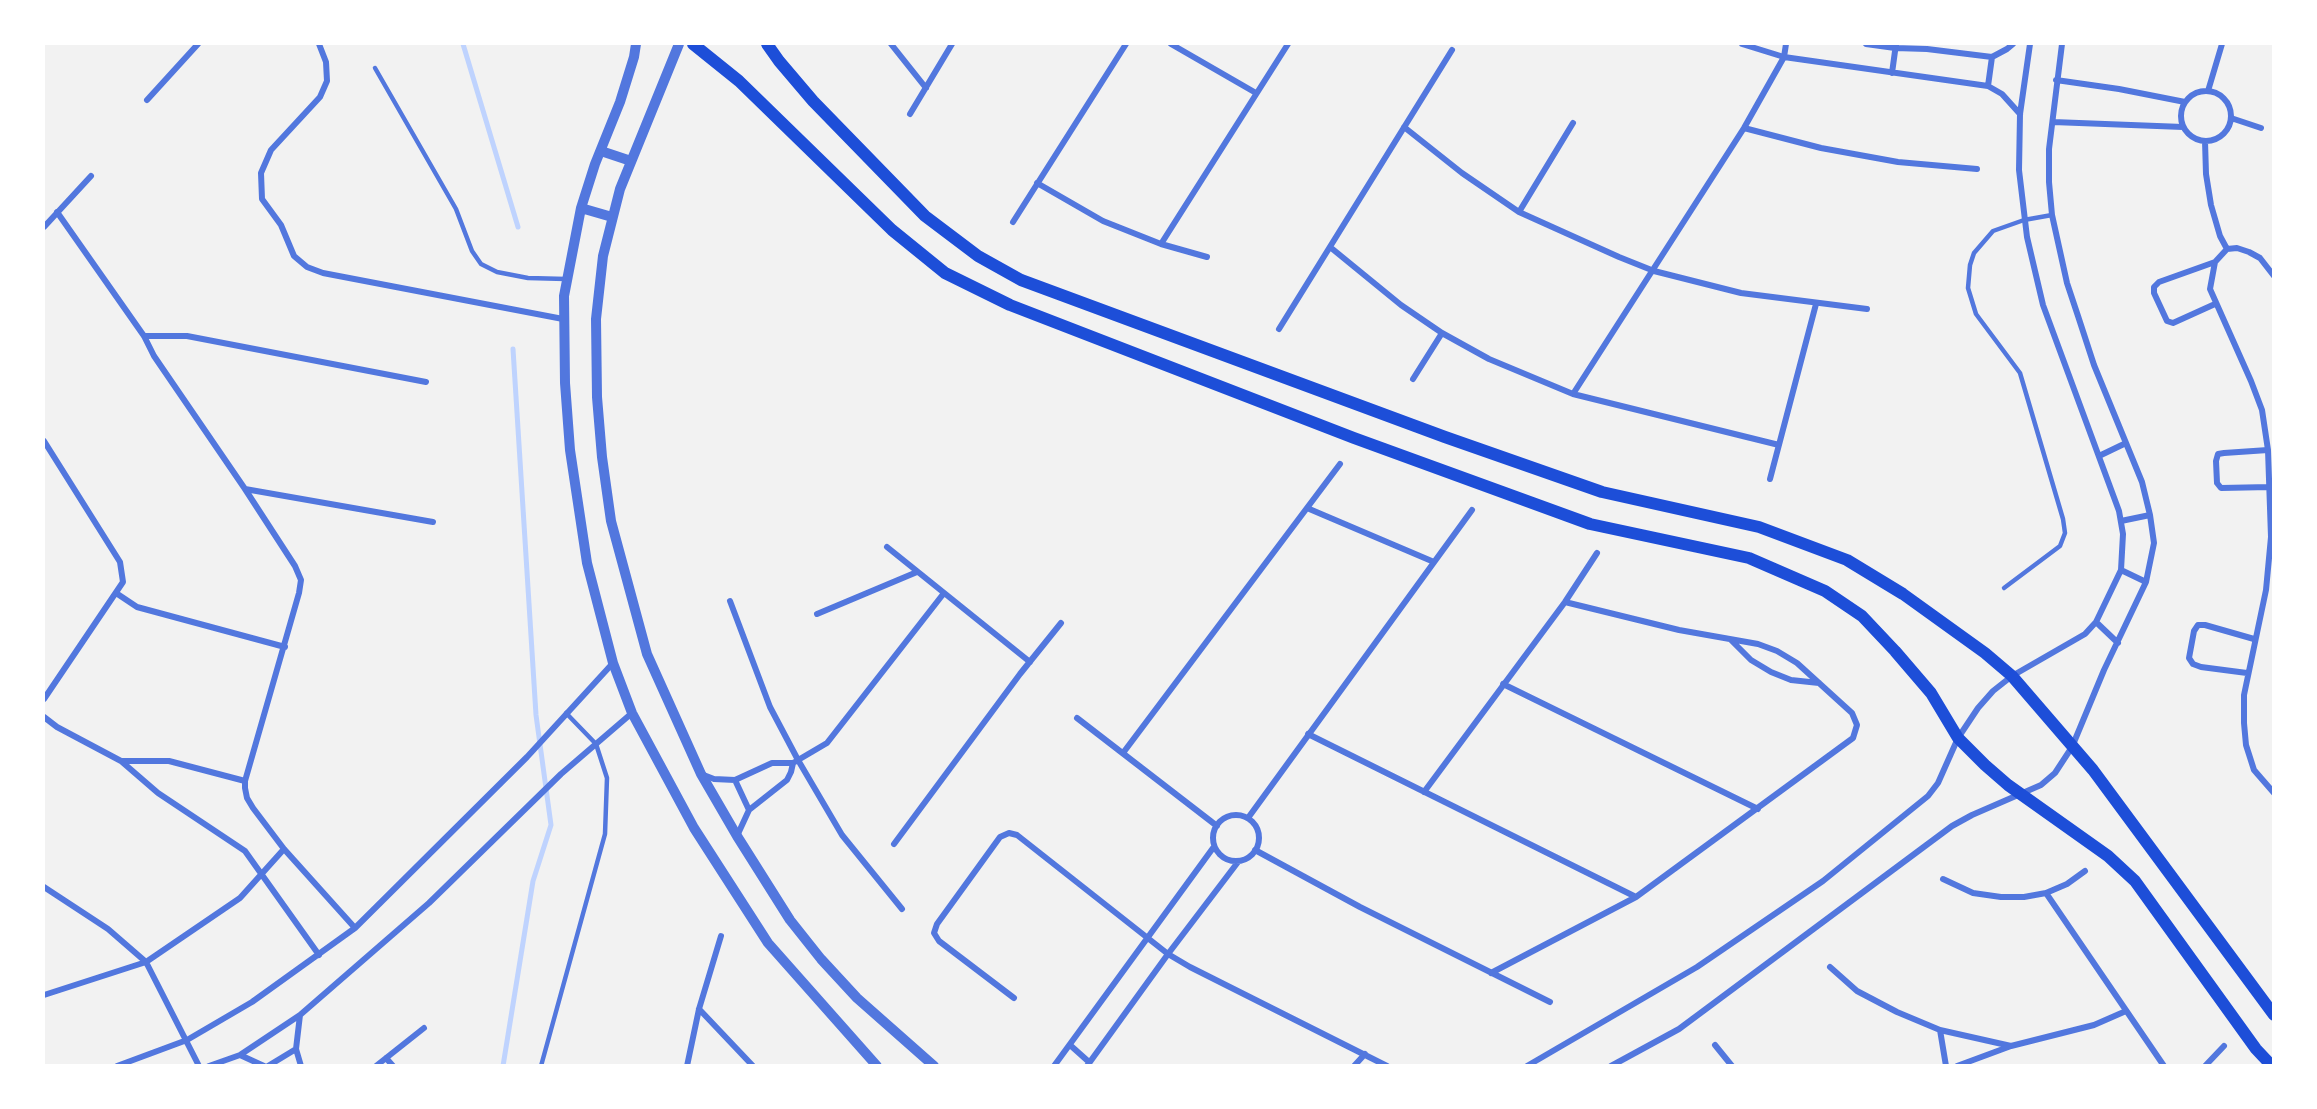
<!DOCTYPE html>
<html>
<head>
<meta charset="utf-8">
<style>
	body { margin:0 }
	#map { position:relative; width:2317px; height:1109px; overflow:hidden; background:#f2f2f2; font-family:Signika,sans-serif }
	canvas { display:block }
	.frame { position:absolute; inset:0; border:45px solid #fff; pointer-events:none }
</style>
</head>
<body>
<div id="map">
<canvas width="2317" height="1109"></canvas>
<div class="frame"></div>
</div>
<script>
const ctx = document.querySelector('canvas').getContext('2d');
ctx.lineJoin = 'round';
const poly = rows => new Path2D(rows.map(r => 'M' + r).join(''));
function trace(path, color, width, dash) { ctx.strokeStyle = color; ctx.lineWidth = width; ctx.lineCap = dash ? 'butt' : 'round'; ctx.setLineDash(dash || []); ctx.stroke(path); }
trace(poly([
	[463,44,518,227],
	[503,1066,533,881,551,825,536,715,513,349]
]), '#bfd3fe', 5);
trace(poly([
	[375,68,456,209,472,251,481,264,497,272,528,278,566,279],
	[2004,588,2060,546,2065,533,2063,519,2020,373,1976,314,1968,288,1970,265,1974,253,1993,231,2024,220,2052,215],
	[541,1066,605,834,607,778,596,744,566,713]
]), '#5277de', 4.5);
trace(poly([
	[319,44,326,62,327,81,320,97,271,150,261,173,262,199,281,225,294,256,307,267,323,273,563,319],
	[891,44,926,88],
	[1171,44,1256,93],
	[1742,44,1784,57,1988,86,2002,94,2020,114],
	[1866,44,1895,48,1927,49,1992,57,2007,49,2013,44],
	[1892,73,1896,44],
	[2056,80,2119,89,2185,102],
	[1988,86,1992,57],
	[2208,91,2222,44],
	'2181 116a25 25 0 1 1 50 0a25 25 0 1 1-50 0Z',
	[147,100,198,44],
	[910,114,952,44],
	[2231,118,2261,128],
	[2053,122,2183,127],
	[1404,127,1462,173,1519,212,1619,257,1654,271,1741,293,1867,309],
	[1744,128,1821,148,1898,162,1977,169],
	[2205,141,2206,174,2211,205,2220,236,2227,249],
	[1037,183,1103,221,1161,244,1207,257],
	[57,212,144,336,154,356,245,489,295,566,301,580,299,593,245,781,245,788,247,798,253,808,284,849,355,928],
	[1519,212,1573,123],
	[1013,222,1126,44],
	[44,227,91,176],
	[1161,244,1288,44],
	[1330,247,1401,305,1442,333,1489,359,1573,394,1779,445],
	[2274,276,2260,258,2249,252,2237,248,2227,249,2215,262,2210,289,2251,381,2262,410,2268,450,2271,537,2266,590,2244,695,2244,723,2246,745,2254,770,2274,793],
	[2215,304,2173,323,2167,321,2154,293,2154,287,2159,282,2215,262],
	[1279,329,1452,50],
	[144,336,187,336,426,382],
	[1413,379,1442,333],
	[1573,394,1744,128,1784,57,1786,44],
	[44,441,120,562,123,582,44,699],
	[2268,450,2224,453,2218,454,2216,461,2217,483,2221,488,2270,487],
	[2099,456,2126,443],
	[1770,479,1816,304],
	[245,489,433,522],
	[1307,508,1434,562],
	[2121,521,2150,515],
	[887,547,1030,662],
	[2121,570,2146,582],
	[116,593,137,607,285,647],
	[730,601,770,707,798,760,842,835,902,909],
	[817,614,917,572],
	[2096,622,2118,643],
	[1732,641,1751,660,1771,672,1791,680,1819,683],
	[2247,673,2201,667,2193,664,2189,658,2194,631,2198,625,2205,625,2254,639],
	[1503,684,1758,809],
	[44,717,57,727,121,761,158,793,245,851,319,955],
	[1077,718,1217,826],
	[1308,734,1636,897],
	[1123,753,1340,464],
	[121,761,169,761,245,781],
	[701,774,714,779,735,780,772,763,793,763,827,743,944,593],
	[735,780,749,810],
	[1424,792,1565,602,1597,553],
	'1213 838a23 23 0 1 1 46 0a23 23 0 1 1-46 0Z',
	[1248,818,1472,510],
	[737,836,749,810,787,780,791,772,793,763],
	[894,844,1020,674,1061,623],
	[1255,850,1360,907,1550,1002],
	[1943,879,1973,893,2001,897,2024,897,2046,893,2067,884,2085,871],
	[44,887,108,929,146,962,199,1066],
	[2046,893,2164,1066],
	[1830,967,1857,991,1897,1012,1940,1030,2011,1046],
	[1491,973,1636,897,1853,738,1857,725,1852,713,1797,663,1777,651,1758,644,1679,630,1565,602],
	[44,995,146,962,240,898,284,849],
	[1014,998,939,941,934,933,937,924,1000,837,1009,833,1017,835,1168,954,1190,967,1387,1066],
	[699,1009,753,1066],
	[300,1015,296,1049,301,1066],
	[1940,1030,1946,1066],
	[1070,1045,1089,1062],
	[1715,1045,1732,1066],
	[240,1055,264,1066],
	[386,1058,393,1066],
	[117,1066,187,1040,252,1002,355,928,527,757,613,663],
	[209,1066,240,1055,300,1015,429,903,561,774,632,713],
	[268,1066,296,1049],
	[376,1066,424,1028],
	[687,1066,699,1009,721,936],
	[1054,1066,1213,848],
	[1087,1066,1168,954,1238,862],
	[1354,1066,1365,1054],
	[1527,1066,1697,967,1823,881,1928,796,1938,783,1958,738,1978,708,1993,691,2012,676,2085,634,2096,622,2121,570,2123,534,2119,511,2043,305,2027,237,2019,170,2020,114,2030,44],
	[1611,1066,1679,1029,1952,826,1972,815,2041,785,2055,773,2072,747,2104,670,2146,582,2154,543,2150,515,2142,482,2094,365,2078,316,2067,283,2052,215,2049,182,2049,149,2062,44],
	[1957,1066,2011,1046,2094,1025,2126,1011],
	[2205,1066,2224,1046]
]), '#5277de', 6);
trace(poly([
	[636,44,634,57,620,102,595,164,581,208,564,296,565,383,570,450,587,563,613,663,632,713,694,828,768,943,877,1066],
	[679,44,620,189,603,256,596,319,597,397,602,457,611,521,647,654,701,774,737,836,790,920,821,959,857,998,934,1066],
	[601,151,631,161],
	[581,208,612,217]
]), '#5277de', 10);
trace(poly([
	[693,44,739,81,892,230,945,273,1010,305,1354,438,1590,524,1749,558,1825,591,1862,616,1895,651,1931,693,1958,738,1985,765,2008,785,2108,856,2135,881,2256,1049,2272,1066],
	[767,44,779,61,813,101,925,216,978,256,1021,280,1445,437,1602,492,1759,527,1847,560,1903,594,1985,653,2012,676,2093,770,2274,1015]
]), '#1d4ed8', 12);
</script>
</body>
</html>
